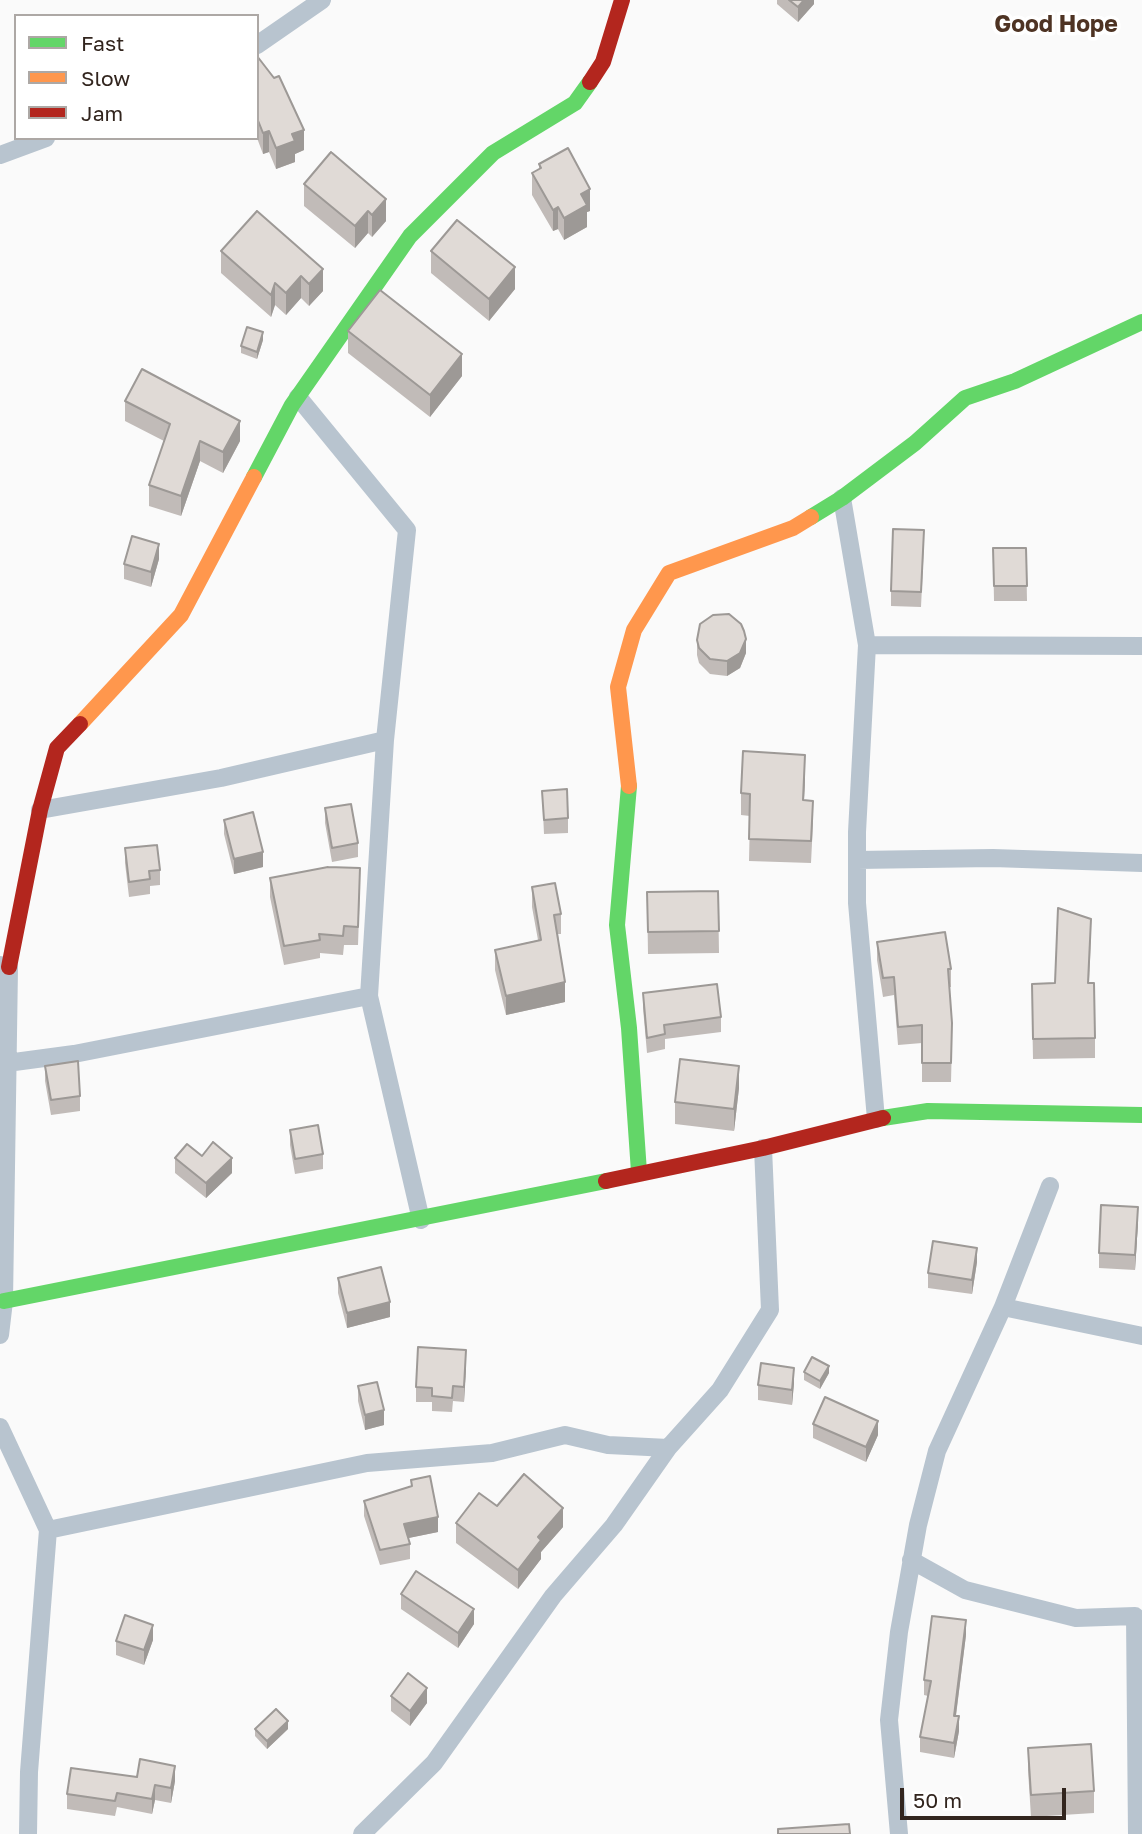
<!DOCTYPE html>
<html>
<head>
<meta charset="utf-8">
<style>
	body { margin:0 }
	#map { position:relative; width:1142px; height:1834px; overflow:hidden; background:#fafafa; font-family:"Golos Text",sans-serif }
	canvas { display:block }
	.legend { position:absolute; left:14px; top:14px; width:245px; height:126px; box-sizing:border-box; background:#fff; border:2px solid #ada8a5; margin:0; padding:9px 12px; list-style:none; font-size:21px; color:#32251e }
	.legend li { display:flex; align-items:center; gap:14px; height:35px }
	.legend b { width:35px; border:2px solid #ada8a5 }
	.scale { position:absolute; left:900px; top:1788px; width:166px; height:32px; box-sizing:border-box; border:4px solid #32251e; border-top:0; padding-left:9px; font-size:21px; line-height:24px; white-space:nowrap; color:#32251e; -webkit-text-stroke:5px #fff; paint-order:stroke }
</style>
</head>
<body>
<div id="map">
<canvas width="1142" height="1834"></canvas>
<ul class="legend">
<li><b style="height:9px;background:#63d668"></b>Fast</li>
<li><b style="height:9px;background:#ff974d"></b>Slow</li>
<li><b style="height:9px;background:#b3261e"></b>Jam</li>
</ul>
<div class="scale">50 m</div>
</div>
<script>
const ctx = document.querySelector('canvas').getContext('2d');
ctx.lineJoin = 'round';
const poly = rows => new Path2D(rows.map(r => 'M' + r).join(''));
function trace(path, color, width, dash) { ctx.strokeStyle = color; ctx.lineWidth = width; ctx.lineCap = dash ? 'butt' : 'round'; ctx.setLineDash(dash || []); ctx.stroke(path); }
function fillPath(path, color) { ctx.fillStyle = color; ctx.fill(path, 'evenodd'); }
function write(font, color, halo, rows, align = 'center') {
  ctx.font = font + ' "Golos Text",sans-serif'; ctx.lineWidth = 7; ctx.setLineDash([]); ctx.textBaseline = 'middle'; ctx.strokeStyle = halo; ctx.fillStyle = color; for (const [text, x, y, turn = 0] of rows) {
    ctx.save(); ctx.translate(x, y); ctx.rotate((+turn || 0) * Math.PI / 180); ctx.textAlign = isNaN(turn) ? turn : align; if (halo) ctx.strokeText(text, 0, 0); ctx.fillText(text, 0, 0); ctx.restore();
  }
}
trace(poly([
	[257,45,322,0],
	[0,155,46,138],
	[298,397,407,530,385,740,369,996,421,1220],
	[842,498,867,645,857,832,857,903,876,1119],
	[867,645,1142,646],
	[40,810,221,778,385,740],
	[857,860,993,858,1142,863],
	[0,965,9,967,4,1301,0,1335],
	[7,1063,74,1054,369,996],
	[1003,1307,1142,1336],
	[0,1427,48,1530,29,1772,28,1834],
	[48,1530,367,1463,492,1453,565,1435,608,1445,668,1448],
	[911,1560,965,1590,1076,1618,1135,1616,1137,1834],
	[362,1834,434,1763,553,1596,614,1525,668,1448,720,1390,770,1310,763,1148],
	[899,1834,889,1720,899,1632,918,1525,937,1451,1003,1307,1050,1186]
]), '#b8c4cf', 18);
trace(poly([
	[254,477,292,405,410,236,493,153,575,103,590,82],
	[811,517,842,498,915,443,965,398,1015,381,1142,322],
	[629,786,617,925,629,1028,639,1172],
	[883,1118,928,1111,1142,1115],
	[4,1301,606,1181]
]), '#63d668', 16);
trace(poly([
	[80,724,181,615,254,477],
	[629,786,618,687,634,630,669,573,793,528,811,517]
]), '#ff974d', 16);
trace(poly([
	[590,82,603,62,622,0],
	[9,967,40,810,57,748,80,724],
	[606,1181,763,1148,883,1118]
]), '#b3261e', 16);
fillPath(poly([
	[777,0,814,0,814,4,798,22,777,4],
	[257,56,304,150,295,154,295,162,276,169,269,152,263,154,257,138],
	[331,152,386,221,372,237,368,233,355,248,304,206,304,184],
	[539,164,590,211,587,212,587,227,564,240,558,229,553,231,532,195,532,173,539,169],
	[221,251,323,269,323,291,309,306,301,298,286,315,275,305,271,317,221,273],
	[431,251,515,289,489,321,431,273],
	[348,331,462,376,430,417,348,353],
	[263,340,257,359,241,353,241,346],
	[125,401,240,441,223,473,200,461,181,516,149,506,149,485,164,441,125,421],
	[924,545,921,607,891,606,891,591],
	[993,548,1026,548,1027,601,994,601],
	[159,559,151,587,124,579,124,564],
	[697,640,746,653,740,668,727,676,710,674,699,663,697,655],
	[805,777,804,800,813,823,811,863,749,861,750,816,741,815,741,793],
	[542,791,568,818,568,833,544,834],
	[325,808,358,843,358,857,332,862,325,823],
	[224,820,263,867,234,874,224,834],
	[125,848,160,870,160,885,150,886,150,894,129,897,125,863],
	[270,878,360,887,358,945,344,945,343,955,320,953,320,958,284,965,270,897],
	[532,887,561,914,561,934,558,934,565,1002,506,1015,495,970,495,950,538,940,532,907],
	[718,891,719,953,648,954,647,892],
	[1091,938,1089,983,1095,1038,1095,1058,1033,1059,1032,1004,1055,983],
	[877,942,951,969,951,987,949,987,952,1041,951,1082,922,1082,922,1043,898,1045,894,995,883,997,877,960],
	[643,993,721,1017,721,1032,665,1039,665,1049,647,1053,643,1008],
	[45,1066,80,1096,80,1111,51,1115,45,1081],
	[739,1088,734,1131,675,1124,675,1102],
	[290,1130,323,1154,323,1169,295,1174,290,1145],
	[202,1156,232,1173,206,1198,175,1173,175,1158],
	[1138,1222,1135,1270,1099,1268,1099,1253],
	[977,1262,972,1294,928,1288,928,1273],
	[338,1278,390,1317,347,1328,338,1293],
	[466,1365,464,1402,453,1401,452,1412,432,1411,432,1402,416,1402,416,1387],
	[804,1372,829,1373,820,1389,804,1380],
	[794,1383,792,1405,758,1400,758,1385],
	[358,1386,384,1425,365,1430,358,1401],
	[813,1424,878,1435,866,1462,813,1438],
	[411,1480,438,1532,408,1538,410,1544,410,1559,380,1565,364,1516,364,1501,411,1486],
	[497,1506,563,1527,541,1552,541,1559,518,1589,456,1543,456,1523],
	[401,1594,474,1624,458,1648,401,1609],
	[966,1635,956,1716,959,1731,954,1758,920,1752,920,1737,928,1696,924,1695,924,1680],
	[153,1640,144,1665,116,1655,116,1641],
	[391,1696,427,1703,410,1726,391,1711],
	[255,1729,288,1729,267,1749,255,1736],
	[1028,1748,1094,1791,1094,1813,1031,1817,1028,1770],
	[175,1781,171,1803,155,1800,152,1814,117,1807,115,1816,67,1809,67,1794]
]), '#c1bbb8');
fillPath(poly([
	[804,0,814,0,814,4,798,22,798,7],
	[304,130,304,150,295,154,295,162,276,169,276,148,292,134],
	[269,131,269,152,263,154,263,133],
	[590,189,590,211,587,212,587,227,564,240,564,218,581,194],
	[386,199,386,221,372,237,372,215],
	[558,207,558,229,553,231,553,210],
	[368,211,368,233,355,248,355,226],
	[515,267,515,289,489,321,489,299],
	[323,269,323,291,309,306,309,284],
	[301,276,301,298,286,315,286,293],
	[275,283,275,305,271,317,271,295],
	[263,332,263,340,257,359,257,352],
	[462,354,462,376,430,417,430,395],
	[240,421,240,441,223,473,223,452],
	[200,441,200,461,181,516,181,496],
	[159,544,159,559,151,587,151,572],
	[746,639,746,653,740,668,727,676,727,661],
	[805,755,805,777,803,822,803,800],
	[263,852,263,867,234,874,234,859],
	[565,982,565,1002,506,1015,506,996],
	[739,1066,739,1088,734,1131,734,1109],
	[232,1158,232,1173,206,1198,206,1183],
	[1138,1207,1138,1222,1135,1270,1135,1255],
	[977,1248,977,1262,972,1294,972,1280],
	[390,1302,390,1317,347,1328,347,1313],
	[466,1350,466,1365,464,1402,464,1387],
	[829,1366,829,1373,820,1389,820,1381],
	[794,1368,794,1383,792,1405,792,1390],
	[384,1410,384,1425,365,1430,365,1415],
	[878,1421,878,1435,866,1462,866,1447],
	[563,1508,563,1527,541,1552,541,1559,518,1589,518,1570,538,1537],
	[438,1517,438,1532,404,1539,404,1524],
	[474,1609,474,1624,458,1648,458,1633],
	[966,1620,966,1635,954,1730,954,1716],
	[153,1625,153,1640,144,1665,144,1650],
	[427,1688,427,1703,410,1726,410,1711],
	[959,1716,959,1731,954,1758,954,1743],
	[288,1721,288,1729,267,1749,267,1741],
	[175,1766,175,1781,171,1803,171,1788],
	[155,1785,155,1800,152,1814,152,1799]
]), '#9d9996');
const building = poly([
	[789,0,804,0,798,7,789,0],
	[257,56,274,78,279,76,304,130,292,134,295,141,276,148,269,131,263,133,257,118,257,56],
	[568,148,590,189,581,194,587,205,564,218,558,207,553,210,532,173,541,168,539,164,568,148],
	[331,152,386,199,372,215,368,211,355,226,304,184,331,152],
	[257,211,323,269,309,284,301,276,286,293,275,283,271,295,221,251,257,211],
	[457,220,515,267,489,299,431,251,457,220],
	[380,290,462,354,430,395,348,331,380,290],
	[247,327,263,332,257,352,241,346,247,327],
	[142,369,240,421,223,452,200,441,181,496,149,485,170,424,125,401,142,369],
	[893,529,924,530,921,592,891,591,893,529],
	[132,536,159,544,151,572,124,564,132,536],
	[993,548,1026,548,1027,586,994,586,993,548],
	[729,614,741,624,744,631,746,639,740,653,727,661,710,659,699,648,697,640,700,624,713,615,729,614],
	[743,751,805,755,803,800,813,801,811,841,749,839,750,794,741,793,743,751],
	[567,789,568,818,544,820,542,791,567,789],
	[351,804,358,843,332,848,325,808,351,804],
	[253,812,263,852,234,859,224,820,253,812],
	[157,845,160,870,149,871,150,879,129,882,125,848,157,845],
	[328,867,360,868,358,927,344,926,343,936,319,934,320,940,284,946,270,878,328,867],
	[555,883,561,914,554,915,565,982,506,996,495,950,541,940,532,887,555,883],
	[718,891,719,931,648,932,647,892,718,891],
	[1058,908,1091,919,1088,983,1094,983,1095,1038,1033,1039,1032,984,1055,983,1058,908],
	[945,932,951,969,948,969,952,1023,951,1063,922,1063,922,1025,898,1027,894,977,883,978,877,942,945,932],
	[717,984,721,1017,664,1025,665,1034,647,1038,643,993,717,984],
	[680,1059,739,1066,734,1109,675,1102,680,1059],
	[78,1061,80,1096,51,1100,45,1066,78,1061],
	[318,1125,323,1154,295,1159,290,1130,318,1125],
	[213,1142,232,1158,206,1183,175,1158,187,1144,202,1156,213,1142],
	[1101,1205,1138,1207,1135,1255,1099,1253,1101,1205],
	[933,1241,977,1248,972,1280,928,1273,933,1241],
	[381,1267,390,1302,347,1313,338,1278,381,1267],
	[418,1347,466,1350,464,1387,453,1386,452,1398,432,1396,432,1388,416,1387,418,1347],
	[812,1357,829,1366,820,1381,804,1372,812,1357],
	[761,1363,794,1368,792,1390,758,1385,761,1363],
	[377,1382,384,1410,365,1415,358,1386,377,1382],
	[825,1397,878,1421,866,1447,813,1424,825,1397],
	[524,1474,563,1508,538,1537,541,1540,518,1570,456,1523,479,1493,497,1506,524,1474],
	[430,1476,438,1517,404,1524,410,1544,380,1550,364,1501,412,1486,411,1480,430,1476],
	[416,1571,474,1609,458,1633,401,1594,416,1571],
	[125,1615,153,1625,144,1650,116,1641,125,1615],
	[932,1616,966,1620,954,1716,959,1716,954,1743,920,1737,931,1681,924,1680,932,1616],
	[408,1673,427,1688,410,1711,391,1696,408,1673],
	[276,1709,288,1721,267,1741,255,1729,276,1709],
	[1091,1744,1094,1791,1031,1795,1028,1748,1091,1744],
	[140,1759,175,1766,171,1788,155,1785,152,1799,117,1793,115,1801,67,1794,71,1768,137,1777,140,1759],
	[849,1824,850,1834,778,1834,778,1829,849,1824]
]);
fillPath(building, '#e0dad6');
trace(building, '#9d9996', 2);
write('bold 23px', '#4e3323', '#fff', [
	["Good Hope",1056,25]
]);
</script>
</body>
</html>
